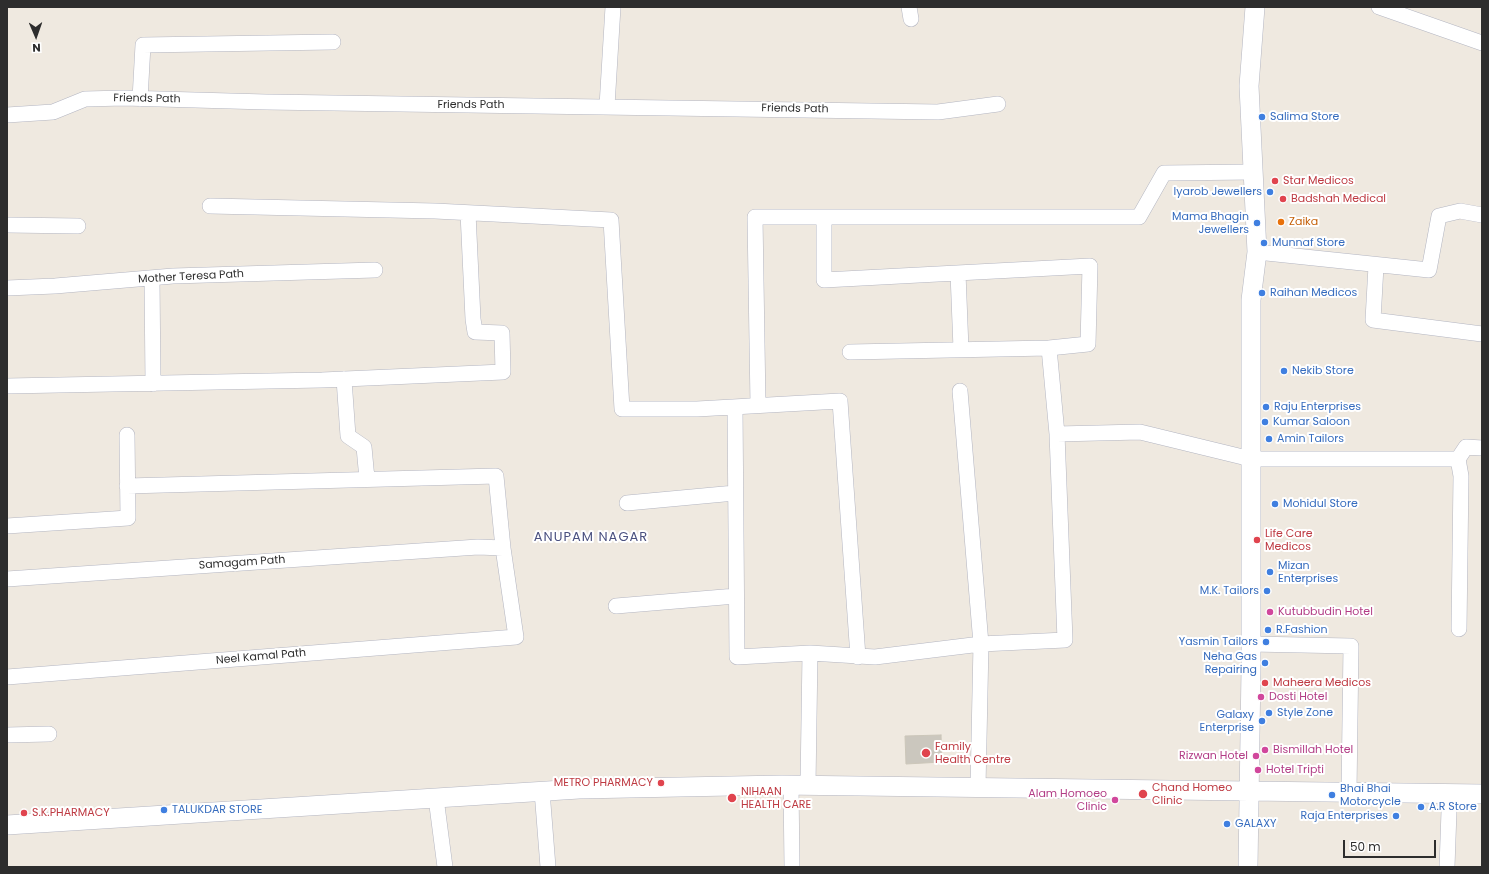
<!DOCTYPE html>
<html>
<head>
<meta charset="utf-8">
<style>
	body { margin:0 }
	#map { position:relative; width:1489px; height:874px; overflow:hidden; background:#efe9e0; font-family:Poppins,sans-serif }
	canvas { display:block }
	.frame { position:absolute; inset:0; border:8px solid #2d2d2d; pointer-events:none }
	.north { position:absolute; left:16px; top:16px; width:40px; height:40px; -webkit-text-stroke:3px #fff; paint-order:stroke; rotate:178deg; font-size:11px; font-weight:700; line-height:16px; text-align:center; color:#2d2d2d }
	.north::after { content:''; display:block; margin:auto; width:14px; height:18px; background:#2d2d2d; clip-path:polygon(50% 0,100% 100%,50% 72%,0 100%) }
	.scale { position:absolute; left:1343px; top:840px; width:93px; height:18px; box-sizing:border-box; border:2px solid #2d2d2d; border-top:0; padding-left:5px; font-size:12px; line-height:14px; white-space:nowrap; color:#2d2d2d; -webkit-text-stroke:3px #fff; paint-order:stroke }
</style>
</head>
<body>
<div id="map">
<canvas width="1489" height="874"></canvas>
<div class="frame"></div>
<div class="north">N</div>
<div class="scale">50 m</div>
</div>
<script>
const ctx = document.querySelector('canvas').getContext('2d');
ctx.lineJoin = 'round';
function fillPath(path, color) { ctx.fillStyle = color; ctx.fill(path, 'evenodd'); }
const poly = rows => new Path2D(rows.map(r => 'M' + r).join(''));
function trace(path, color, width, dash) { ctx.strokeStyle = color; ctx.lineWidth = width; ctx.lineCap = dash ? 'butt' : 'round'; ctx.setLineDash(dash || []); ctx.stroke(path); }
function write(font, color, halo, rows, align = 'center') {
  ctx.font = font + ' Poppins,sans-serif'; ctx.lineWidth = 4; ctx.setLineDash([]); ctx.textBaseline = 'middle'; ctx.strokeStyle = halo; ctx.fillStyle = color; for (const [text, x, y, turn = 0] of rows) {
    ctx.save(); ctx.translate(x, y); ctx.rotate((+turn || 0) * Math.PI / 180); ctx.textAlign = isNaN(turn) ? turn : align; if (halo) ctx.strokeText(text, 0, 0); ctx.fillText(text, 0, 0); ctx.restore();
  }
}
const building = poly([
	[941,735,942,762,906,764,905,736,941,735]
]);
fillPath(building, '#cbc7be');
trace(building, '#cbc6b9', 1);
const minor = poly([
	[909,7,911,19],
	[1379,7,1482,43],
	[140,99,143,45,333,42],
	[607,106,613,7],
	[7,115,53,112,85,99,124,98,266,102,938,112,998,104],
	[210,206,435,211,611,220,622,409,697,409,840,401,858,657],
	[824,217,824,280,1090,266,1088,344,1049,348],
	[7,225,78,226],
	[1257,252,1429,270,1439,216,1460,211,1482,215],
	[1376,266,1373,320,1482,334],
	[958,273,961,349],
	[152,278,153,384],
	[7,288,55,286,173,276,375,270],
	[344,379,348,436,364,447,367,479],
	[7,386,322,380,503,372,502,333,475,332,473,319,468,213],
	[960,391,981,644,978,787],
	[758,405,755,217,1139,217,1164,173,1253,172],
	[735,407,737,657,810,653,875,657,981,644,1065,640,1057,434,1049,348,850,352],
	[1057,434,1140,432,1251,459,1458,459,1466,447,1482,448],
	[1458,459,1461,476,1459,629],
	[627,503,735,493],
	[7,526,128,518,127,435],
	[7,579,478,547,503,548,496,476,127,486],
	[616,606,736,596],
	[1251,644,1351,646,1349,792],
	[7,677,516,637,503,548],
	[7,735,49,734],
	[791,785,792,867],
	[808,785,810,653],
	[542,791,548,867],
	[436,798,445,867],
	[1447,867,1449,811,1448,793]
]);
const tertiary = poly([
	[7,825,579,789,782,785,1482,794],
	[1248,867,1251,669,1251,300,1257,252,1249,86,1255,7]
]);
trace(minor, '#b3b5c1', 16);
trace(tertiary, '#b3b5c1', 20);
trace(minor, '#fff', 15);
trace(tertiary, '#fff', 19);
for (const [x, y, r, color] of [
	[1262,117,4,"#3f7fe0"],
	[1275,181,4,"#e0444e"],
	[1270,192,4,"#3f7fe0"],
	[1283,199,4,"#e0444e"],
	[1281,222,4,"#e8710a"],
	[1257,223,4,"#3f7fe0"],
	[1264,243,4,"#3f7fe0"],
	[1262,293,4,"#3f7fe0"],
	[1284,371,4,"#3f7fe0"],
	[1266,407,4,"#3f7fe0"],
	[1265,422,4,"#3f7fe0"],
	[1269,439,4,"#3f7fe0"],
	[1275,504,4,"#3f7fe0"],
	[1257,540,4,"#e0444e"],
	[1270,572,4,"#3f7fe0"],
	[1267,591,4,"#3f7fe0"],
	[1270,612,4,"#d1479c"],
	[1268,630,4,"#3f7fe0"],
	[1266,642,4,"#3f7fe0"],
	[1265,663,4,"#3f7fe0"],
	[1265,683,4,"#e0444e"],
	[1261,697,4,"#d1479c"],
	[1269,713,4,"#3f7fe0"],
	[1262,721,4,"#3f7fe0"],
	[1265,750,4,"#d1479c"],
	[926,753,5,"#e0444e"],
	[1256,756,4,"#d1479c"],
	[1258,770,4,"#d1479c"],
	[661,783,4,"#e0444e"],
	[1143,794,5,"#e0444e"],
	[1332,795,4,"#3f7fe0"],
	[732,798,5,"#e0444e"],
	[1115,800,4,"#d1479c"],
	[1421,807,4,"#3f7fe0"],
	[164,810,4,"#3f7fe0"],
	[24,813,4,"#e0444e"],
	[1396,816,4,"#3f7fe0"],
	[1227,824,4,"#3f7fe0"]
]) { const dot = new Path2D(); dot.arc(x, y, r, 0, 2 * Math.PI); ctx.fillStyle = color; ctx.fill(dot); trace(dot, '#fff', 1.5); }
write('11px', '#2d2d2d', '#fff', [
	["Friends Path",147,99,1],
	["Friends Path",471,105],
	["Friends Path",795,109,1],
	["Mother Teresa Path",191,277,-3],
	["Samagam Path",242,563,-4],
	["Neel Kamal Path",261,657,-5]
]);
write('11px', '#366cbe', '#fff', [
	["Salima Store",1270,117],
	["Iyarob Jewellers",1262,192,"right"],
	["Mama Bhagin",1249,217,"right"],
	["Jewellers",1249,230,"right"],
	["Munnaf Store",1272,243],
	["Raihan Medicos",1270,293],
	["Nekib Store",1292,371],
	["Raju Enterprises",1274,407],
	["Kumar Saloon",1273,422],
	["Amin Tailors",1277,439],
	["Mohidul Store",1283,504],
	["Mizan",1278,566],
	["Enterprises",1278,579],
	["M.K. Tailors",1259,591,"right"],
	["R.Fashion",1276,630],
	["Yasmin Tailors",1258,642,"right"],
	["Neha Gas",1257,657,"right"],
	["Repairing",1257,670,"right"],
	["Style Zone",1277,713],
	["Galaxy",1254,715,"right"],
	["Enterprise",1254,728,"right"],
	["Bhai Bhai",1340,789],
	["Motorcycle",1340,802],
	["A.R Store",1429,807],
	["TALUKDAR STORE",172,810],
	["Raja Enterprises",1388,816,"right"],
	["GALAXY",1235,824]
], 'left');
write('11px', '#be3a42', '#fff', [
	["Star Medicos",1283,181],
	["Badshah Medical",1291,199],
	["Life Care",1265,534],
	["Medicos",1265,547],
	["Maheera Medicos",1273,683],
	["Family",935,747],
	["Health Centre",935,760],
	["METRO PHARMACY",653,783,"right"],
	["Chand Homeo",1152,788],
	["Clinic",1152,801],
	["NIHAAN",741,792],
	["HEALTH CARE",741,805],
	["S.K.PHARMACY",32,813]
], 'left');
write('11px', '#c56008', '#fff', [
	["Zaika",1289,222]
], 'left');
write('11px', '#b23c85', '#fff', [
	["Kutubbudin Hotel",1278,612],
	["Dosti Hotel",1269,697],
	["Bismillah Hotel",1273,750],
	["Rizwan Hotel",1248,756,"right"],
	["Hotel Tripti",1266,770],
	["Alam Homoeo",1107,794,"right"],
	["Clinic",1107,807,"right"]
], 'left');
ctx.letterSpacing = '1px';
write('13px', '#4b5180', '#fff', [
	["ANUPAM NAGAR",591,538]
]);
ctx.letterSpacing = '0px';
</script>
</body>
</html>
